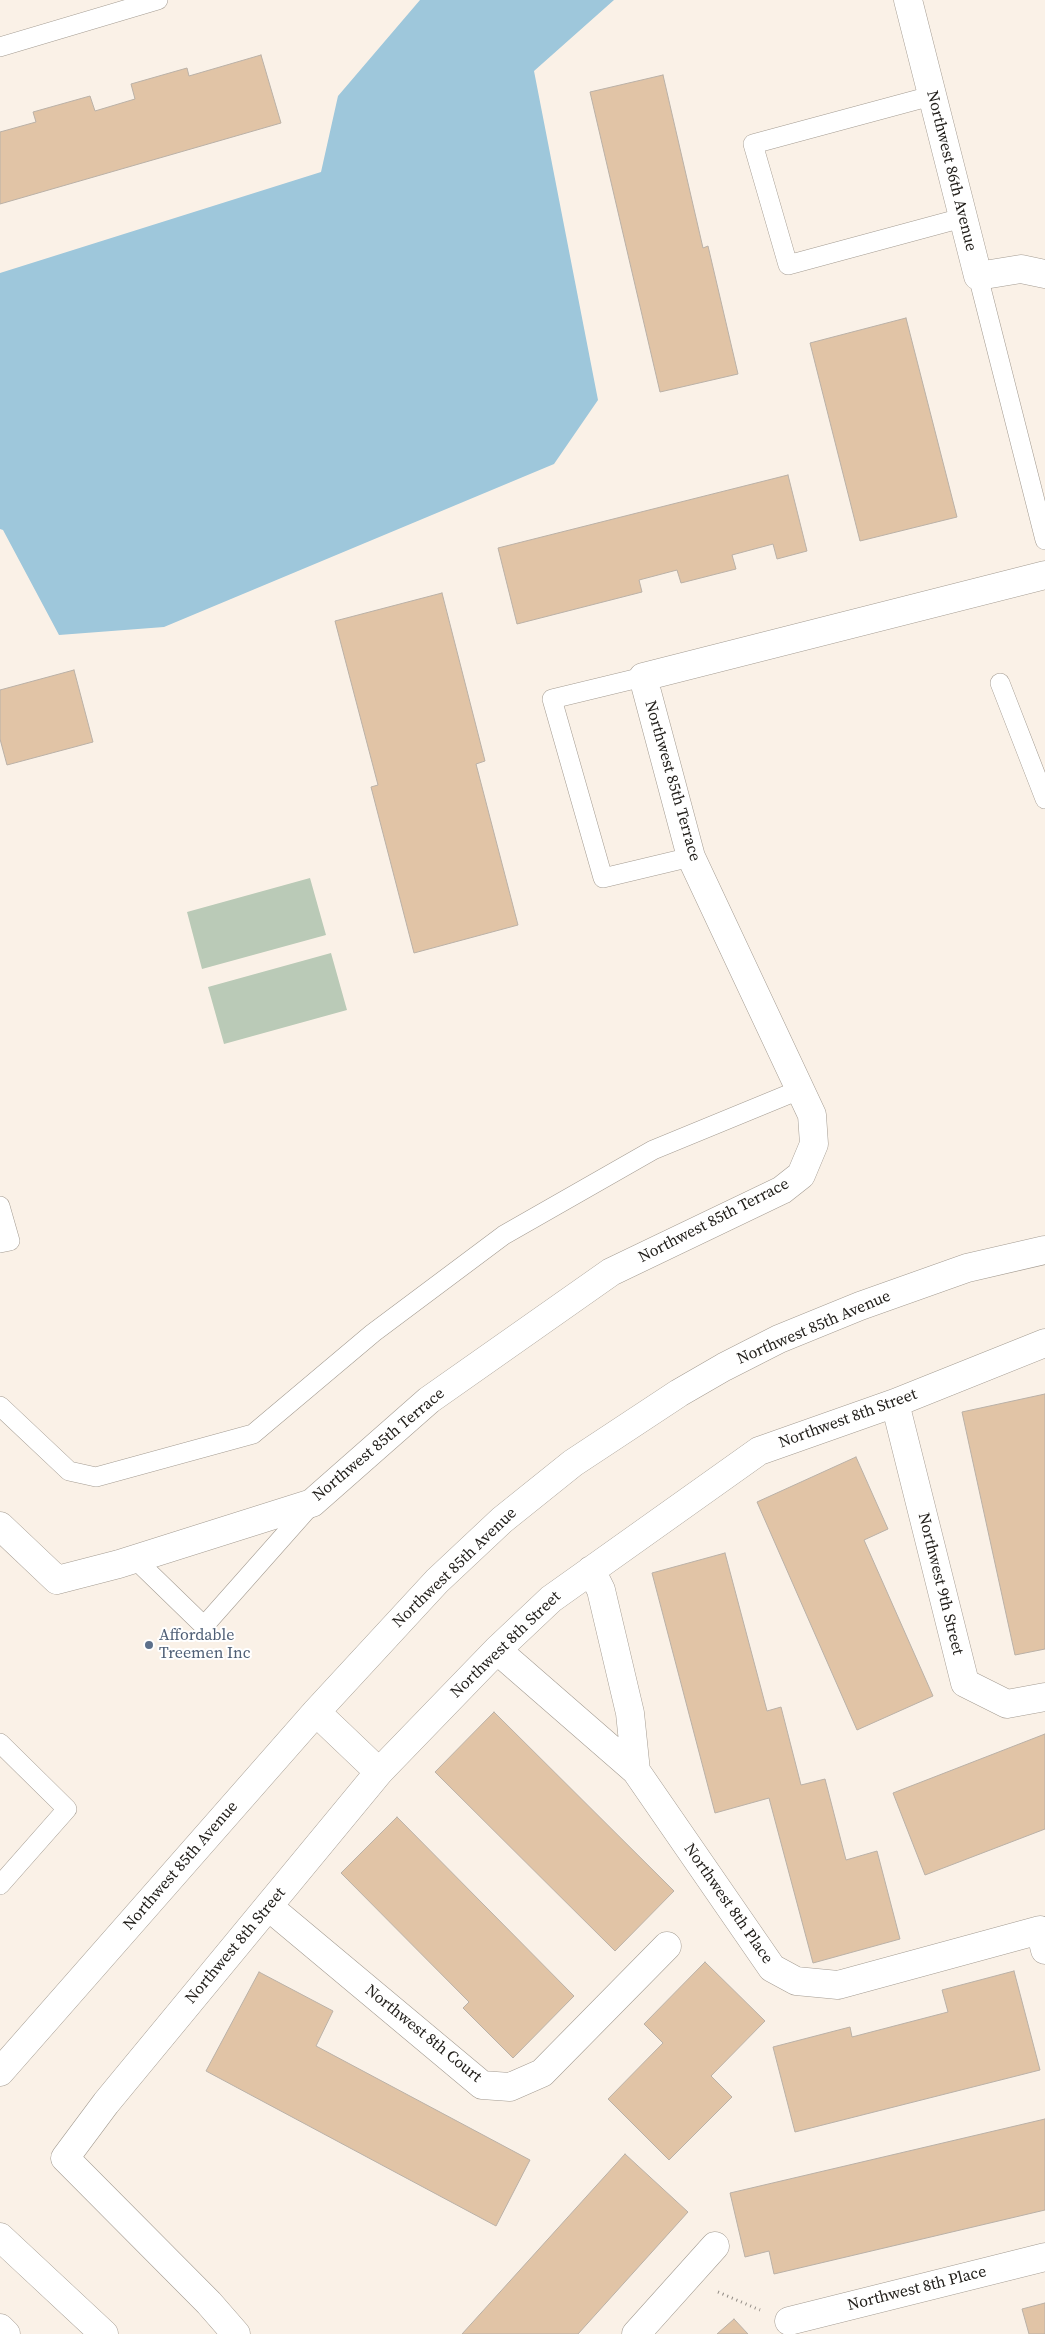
<!DOCTYPE html>
<html>
<head>
<meta charset="utf-8">
<style>
	body { margin:0 }
	canvas { display:block; background:#faf1e7 }
</style>
</head>
<body>
<canvas width="1045" height="2334"></canvas>
<script>
const ctx = document.querySelector('canvas').getContext('2d');
ctx.lineJoin = 'round';
function fillPath(path, color) { ctx.fillStyle = color; ctx.fill(path, 'evenodd'); }
const poly = rows => new Path2D(rows.map(r => 'M' + r).join(''));
function trace(path, color, width, dash) { ctx.strokeStyle = color; ctx.lineWidth = width; ctx.lineCap = dash ? 'butt' : 'round'; ctx.setLineDash(dash || []); ctx.stroke(path); }
function write(font, color, halo, rows, align = 'center') {
  ctx.font = font + ' "Source Serif 4",serif'; ctx.lineWidth = 4; ctx.setLineDash([]); ctx.textBaseline = 'middle'; ctx.strokeStyle = halo; ctx.fillStyle = color; for (const [text, x, y, turn = 0] of rows) {
    ctx.save(); ctx.translate(x, y); ctx.rotate((+turn || 0) * Math.PI / 180); ctx.textAlign = isNaN(turn) ? turn : align; if (halo) ctx.strokeText(text, 0, 0); ctx.fillText(text, 0, 0); ctx.restore();
  }
}
fillPath(poly([
	[310,878,326,935,202,969,187,912],
	[331,953,347,1010,224,1044,208,987]
]), '#bacab7');
fillPath(poly([
	[420,0,614,0,534,71,598,400,554,464,164,627,59,635,3,530,0,529,0,273,321,172,338,96]
]), '#9ec7db');
const building = poly([
	[261,55,281,123,0,204,0,132,36,122,33,112,90,96,95,111,135,99,131,84,187,68,189,76,261,55],
	[663,75,703,248,708,246,738,374,660,392,590,92,663,75],
	[906,318,957,517,860,541,810,343,906,318],
	[788,475,807,551,777,559,773,544,732,555,736,569,681,583,677,570,639,580,642,592,517,624,498,548,788,475],
	[442,593,485,761,476,764,518,925,414,953,371,787,378,785,335,621,442,593],
	[74,670,93,742,7,765,0,739,0,690,74,670],
	[1045,1394,1045,1649,1015,1655,962,1412,1045,1394],
	[856,1457,888,1529,864,1540,933,1696,857,1730,757,1502,856,1457],
	[725,1553,767,1711,781,1707,801,1785,825,1779,846,1860,877,1851,900,1939,813,1963,769,1798,715,1813,652,1573,725,1553],
	[494,1712,674,1891,615,1951,435,1772,494,1712],
	[1045,1734,1045,1829,925,1875,893,1793,1045,1734],
	[397,1817,574,1996,513,2058,463,2008,469,2002,341,1873,397,1817],
	[705,1962,765,2021,711,2076,732,2097,669,2160,608,2099,663,2043,644,2024,705,1962],
	[1014,1971,1040,2070,795,2132,773,2047,850,2027,852,2037,948,2012,942,1990,1014,1971],
	[259,1972,333,2011,316,2046,530,2160,496,2226,206,2071,259,1972],
	[1045,2119,1045,2210,774,2274,769,2251,745,2257,730,2193,1045,2119],
	[625,2154,688,2212,578,2334,462,2334,625,2154],
	[1045,2303,1045,2334,1029,2334,1022,2309,1045,2303],
	[734,2319,748,2334,717,2334,734,2319]
]);
fillPath(building, '#e1c4a6');
trace(building, '#bab1a7', 1);
const lane = poly([
	[0,47,158,0],
	[931,96,753,144,788,265,962,218],
	[978,276,1045,540],
	[643,677,552,699,603,878,691,857],
	[1000,683,1045,799],
	[0,1206,10,1241,0,1243],
	[0,1406,69,1471,96,1477,253,1434,373,1333,504,1235,653,1150,799,1090],
	[135,1559,204,1626,312,1504],
	[0,1743,67,1809,0,1885]
]);
const street = poly([
	[908,0,978,276,1021,269,1045,274],
	[895,1403,965,1683,1007,1704,1045,1697],
	[0,1526,57,1580,119,1564,312,1503,429,1400,611,1272,782,1190,801,1175,814,1144,812,1115,691,857,643,677,1045,575],
	[591,1570,601,1590,630,1713,636,1771],
	[497,1650,636,1771,772,1968,796,1981,838,1985,1040,1930,1045,1950],
	[316,1712,379,1772],
	[269,1907,482,2085,510,2087,542,2073,667,1946],
	[0,2072,316,1712,437,1581,502,1520,573,1463,679,1393,724,1367,779,1339,860,1306,967,1268,1045,1250],
	[789,2321,1045,2257],
	[236,2334,209,2303,65,2158,106,2103,379,1772,497,1650,551,1599,759,1451,895,1403,1045,1343],
	[636,2334,715,2246]
]);
const secondary = poly([
	[0,2237,104,2334],
	[0,2328,6,2334]
]);
trace(lane, '#a49c92', 20);
trace(street, '#a49c92', 29);
trace(secondary, '#a49c92', 29);
trace(poly([
	[718,2292,760,2310]
]), '#908a83', 3, [1, 4]);
trace(lane, '#fff', 19);
trace(street, '#fff', 28);
trace(secondary, '#fff', 28);
for (const [x, y, r, color] of [
	[149,1645,5,"#5c6f8a"]
]) { const dot = new Path2D(); dot.arc(x, y, r, 0, 2 * Math.PI); ctx.fillStyle = color; ctx.fill(dot); trace(dot, '#fff', 2); }
write('16px', '#23201c', '#fff', [
	["Northwest 86th Avenue",951,171,76],
	["Northwest 85th Terrace",672,781,74],
	["Northwest 85th Terrace",714,1221,-27],
	["Northwest 85th Avenue",814,1328,-23],
	["Northwest 8th Street",848,1419,-20],
	["Northwest 85th Terrace",379,1445,-40],
	["Northwest 85th Avenue",455,1568,-44],
	["Northwest 9th Street",940,1584,76],
	["Northwest 8th Street",506,1645,-44],
	["Northwest 85th Avenue",181,1866,-49],
	["Northwest 8th Place",728,1904,55],
	["Northwest 8th Street",236,1946,-50],
	["Northwest 8th Court",423,2034,39],
	["Northwest 8th Place",917,2289,-14]
]);
write('16px', '#4e5e75', '#fff', [
	["Affordable",159,1636],
	["Treemen Inc",159,1654]
], 'left');
</script>
</body>
</html>
